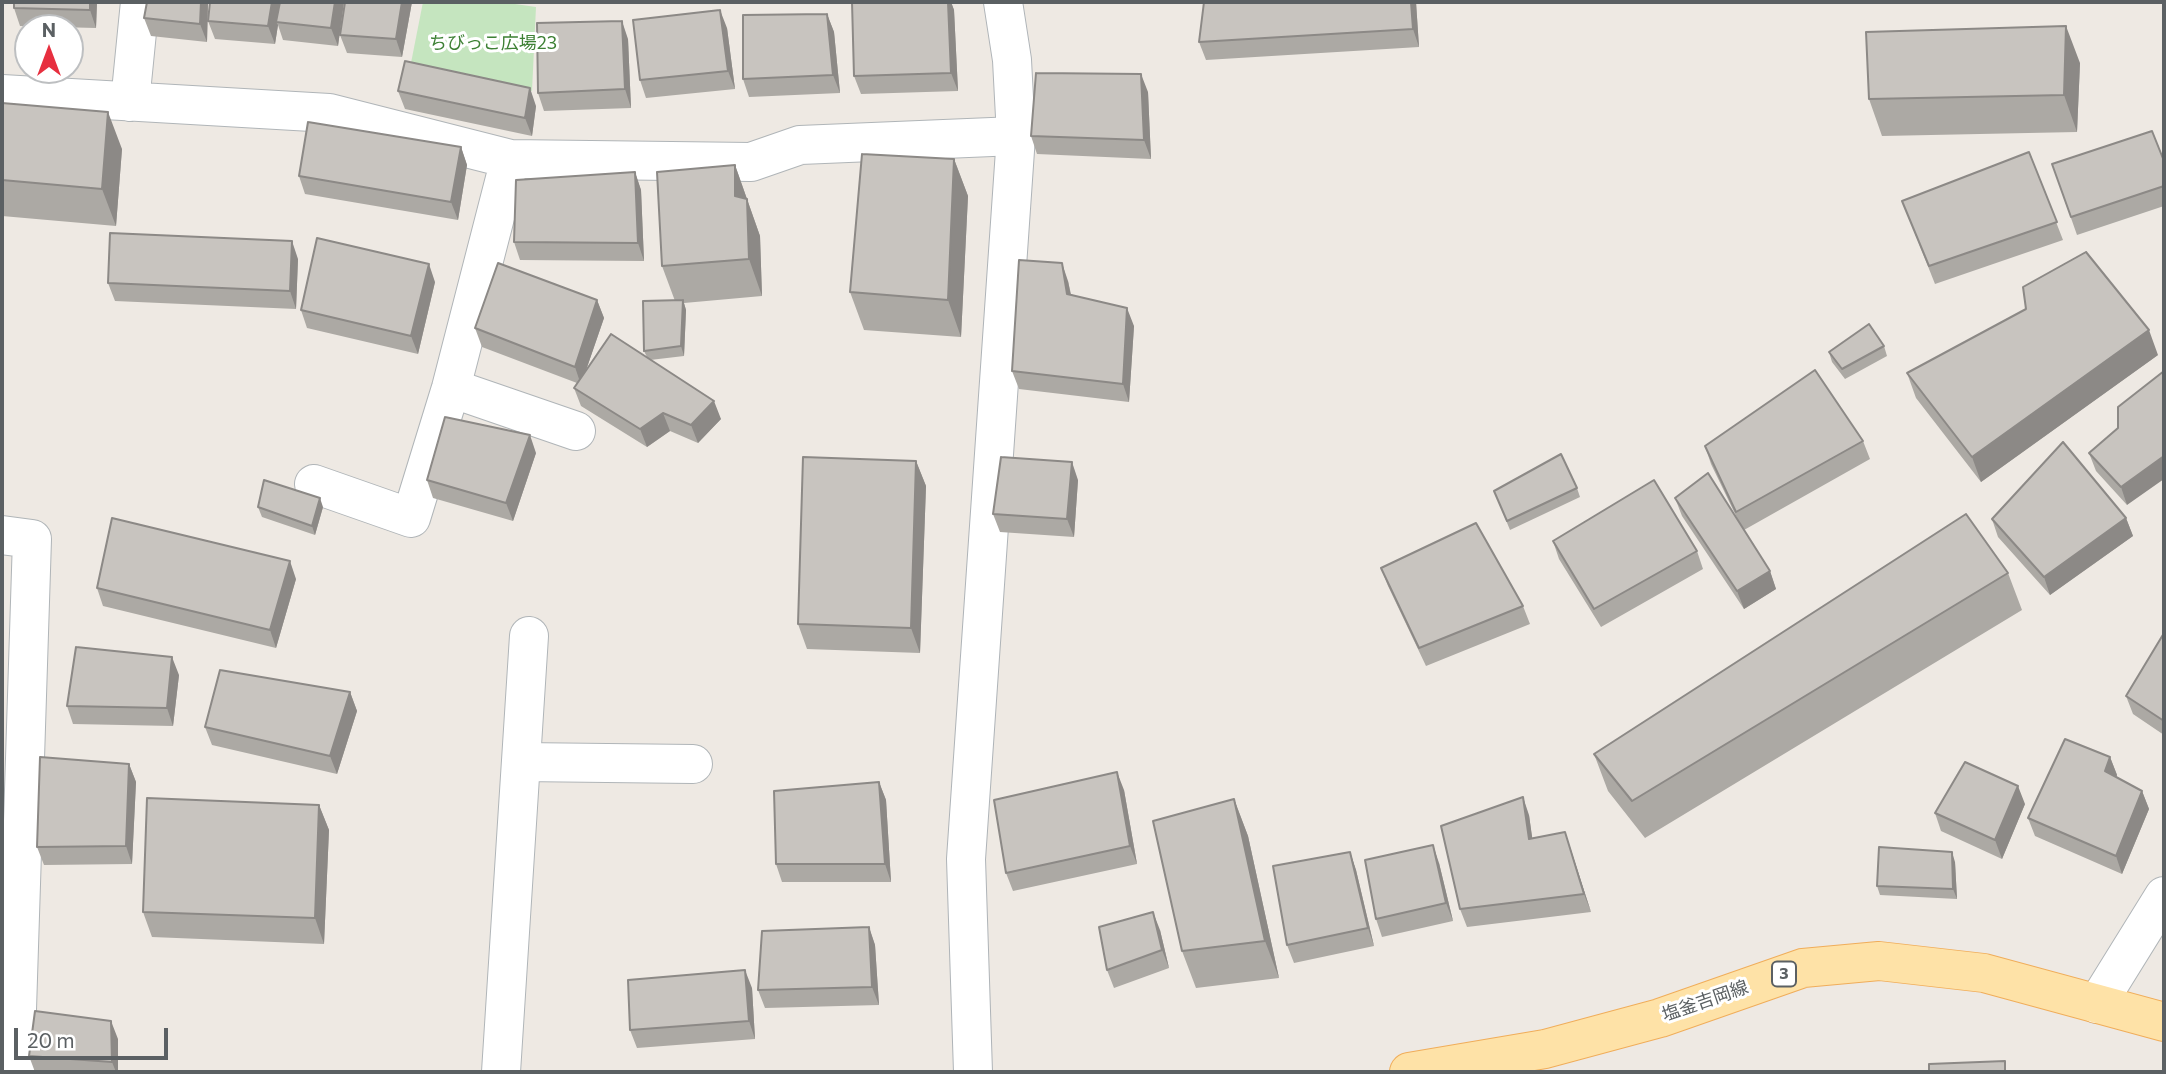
<!DOCTYPE html>
<html>
<head>
<meta charset="utf-8">
<style>
	body { margin:0 }
	#map { position:relative; width:2166px; height:1074px; overflow:hidden; background:#eee9e3; font-family:Commissioner,sans-serif }
	canvas { display:block }
	.frame { position:absolute; inset:0; border:4px solid #5b6063; pointer-events:none }
	.north { position:absolute; left:14px; top:14px; width:70px; height:70px; box-sizing:border-box; background:#fff; border:2px solid #bdbfc1; border-radius:50%; rotate:0deg; font-size:19px; font-weight:700; line-height:28px; text-align:center; color:#5b6063 }
	.north::after { content:''; display:block; margin:auto; width:24px; height:32px; background:#e72f3f; clip-path:polygon(50% 0,100% 100%,50% 72%,0 100%) }
	.scale { position:absolute; left:14px; top:1028px; width:154px; height:32px; box-sizing:border-box; border:4px solid #5b6063; border-top:0; padding-left:9px; font-size:21px; line-height:24px; white-space:nowrap; color:#5b6063; -webkit-text-stroke:5px #fff; paint-order:stroke }
</style>
</head>
<body>
<div id="map">
<canvas width="2166" height="1074"></canvas>
<div class="frame"></div>
<div class="north">N</div>
<div class="scale">20 m</div>
</div>
<script>
const ctx = document.querySelector('canvas').getContext('2d');
ctx.lineJoin = 'round';
function fillPath(path, color) { ctx.fillStyle = color; ctx.fill(path, 'evenodd'); }
const poly = rows => new Path2D(rows.map(r => 'M' + r).join(''));
function trace(path, color, width, dash) { ctx.strokeStyle = color; ctx.lineWidth = width; ctx.lineCap = dash ? 'butt' : 'round'; ctx.setLineDash(dash || []); ctx.stroke(path); }
function write(font, color, halo, rows, align = 'center') {
  ctx.font = font + ' Commissioner,"Noto Sans JP",sans-serif'; ctx.lineWidth = 6; ctx.setLineDash([]); ctx.textBaseline = 'middle'; ctx.strokeStyle = halo; ctx.fillStyle = color; for (const [text, x, y, turn = 0] of rows) {
    ctx.save(); ctx.translate(x, y); ctx.rotate((+turn || 0) * Math.PI / 180); ctx.textAlign = isNaN(turn) ? turn : align; if (halo) ctx.strokeText(text, 0, 0); ctx.fillText(text, 0, 0); ctx.restore();
  }
}
fillPath(poly([
	[423,2,501,2,536,7,532,91,410,68]
]), '#c5e5bf');
const street = poly([
	[2,94,329,113,510,159,751,162,800,145,1016,136],
	[130,102,140,2],
	[451,388,576,431],
	[314,484,411,518,451,388,510,159],
	[2,535,32,539,15,1072],
	[521,762,693,764],
	[2097,1004,2164,896],
	[501,1072,529,636]
]);
const secondary = poly([
	[973,1072,966,859,1016,136,1012,60,1003,2]
]);
const primary = poly([
	[1409,1072,1545,1049,1660,1018,1803,968,1879,961,1984,973,2164,1022]
]);
trace(street, '#b0b5b8', 40);
trace(secondary, '#afb4b8', 40);
trace(primary, '#f0ad5a', 40);
trace(street, '#fff', 38);
trace(secondary, '#fff', 38);
trace(primary, '#fee2a7', 38);
fillPath(poly([
	[97,2,96,28,20,26,14,8],
	[147,2,208,2,207,42,151,36,144,18],
	[210,2,344,2,338,46,283,40,278,25,275,44,215,39,208,21],
	[345,2,412,2,402,57,347,53,340,35],
	[852,2,951,2,954,10,958,91,861,94,854,76],
	[1416,2,1419,47,1206,60,1199,42],
	[827,14,834,32,840,93,749,97,743,79],
	[727,28,735,89,646,98,640,80],
	[628,39,631,108,544,111,538,93],
	[2080,63,2077,132,1882,136,1869,99],
	[398,91,536,106,532,136,405,109],
	[1148,92,1151,159,1037,154,1031,136],
	[2,103,122,149,116,226,2,216],
	[461,147,467,165,458,220,305,194,299,176],
	[2029,152,2063,240,1935,284,1902,201],
	[954,159,968,196,961,337,864,330,850,292],
	[2164,161,2164,206,2077,235,2052,164],
	[735,165,760,236,762,296,684,303,686,310,684,356,650,360,721,419,698,443,670,431,647,447,581,406,574,388,577,383,482,347,475,328,597,300,604,318,586,370,647,357,644,351,675,301,662,266],
	[635,172,641,190,644,261,520,260,514,242],
	[298,259,296,309,115,301,108,283],
	[1068,281,1071,294,1134,326,1129,402,1019,389,1012,371],
	[435,282,418,354,307,328,301,310],
	[1884,346,1887,356,1845,379,1832,362,1829,352],
	[2158,355,1981,482,1916,398,1907,373],
	[2118,428,2127,505,2096,471,2089,453],
	[1863,441,1870,459,1744,530,1770,571,1776,589,1744,609,1682,516,1675,498,1738,520,1711,464,1705,446],
	[536,453,513,521,433,498,427,480],
	[916,461,926,486,920,653,807,649,798,624],
	[1078,480,1074,537,1000,532,993,514],
	[1577,488,1580,497,1510,530,1494,491],
	[258,507,323,507,315,535,262,517],
	[2126,518,2133,536,2050,595,1998,537,1992,519],
	[1553,541,1697,551,1703,569,1601,627,1559,559],
	[1381,568,1523,606,1530,624,1426,666,1388,586],
	[2008,573,2022,610,1645,838,1608,791,1594,754],
	[296,579,276,648,103,606,97,588],
	[2164,633,2164,735,2133,714,2126,696],
	[179,675,173,726,73,724,67,706],
	[350,692,357,711,337,774,212,745,205,727],
	[2110,757,2117,775,2116,777,2142,791,2149,809,2122,874,2035,836,2028,818],
	[129,764,136,782,132,864,44,865,37,847],
	[879,782,886,800,891,882,782,882,776,864],
	[1124,790,1137,864,1013,891,1006,873],
	[1234,799,1248,836,1279,978,1196,988,1182,951],
	[2025,804,2002,859,1941,831,1935,813],
	[319,805,329,830,324,944,152,937,143,912],
	[1529,815,1532,838,1565,832,1591,912,1467,927,1460,909],
	[1350,852,1356,870,1374,946,1294,963,1287,945],
	[1955,862,1957,899,1880,895,1877,886],
	[1439,863,1453,921,1382,937,1376,919],
	[869,927,875,945,879,1005,765,1008,758,990],
	[1160,930,1169,968,1114,988,1107,970],
	[752,988,755,1039,637,1048,630,1030],
	[118,1039,118,1072,35,1072,29,1056]
]), '#aca9a4');
fillPath(poly([
	[90,2,97,2,96,28,90,10],
	[201,2,208,2,207,42,200,24],
	[272,2,281,2,276,22,278,25,275,44,268,26],
	[335,2,344,2,338,46,331,28],
	[402,2,412,2,402,57,396,39],
	[948,2,951,2,954,10,958,91,951,73],
	[1411,2,1416,2,1419,47,1413,29],
	[720,10,727,28,735,89,728,71],
	[827,14,834,32,840,93,833,75],
	[622,21,628,39,631,108,625,89],
	[2066,26,2080,63,2077,132,2064,95],
	[1141,74,1148,92,1151,159,1144,140],
	[530,88,536,106,532,136,525,118],
	[108,112,122,149,116,226,102,189],
	[461,147,467,165,458,220,451,202],
	[954,159,968,196,961,337,948,300],
	[735,165,760,236,762,296,749,259,735,196],
	[635,172,641,190,644,261,638,243],
	[292,241,298,259,296,309,290,291],
	[1062,263,1068,281,1074,312,1067,294],
	[429,264,435,282,418,354,411,336],
	[597,300,604,318,581,385,575,367],
	[683,300,686,310,684,356,681,346],
	[1127,308,1134,326,1129,402,1123,384],
	[2149,330,2158,355,1981,482,1972,457],
	[714,401,721,419,698,443,691,425],
	[663,413,670,431,647,447,640,429],
	[530,435,536,453,513,521,506,503],
	[2164,456,2164,479,2127,505,2121,487],
	[916,461,926,486,920,653,911,628],
	[1072,462,1078,480,1074,537,1067,519],
	[320,498,323,507,315,535,312,526],
	[2126,518,2133,536,2050,595,2044,577],
	[290,561,296,579,276,648,270,630],
	[1770,571,1776,589,1744,609,1737,591],
	[172,657,179,675,173,726,167,708],
	[350,692,357,711,337,774,330,756],
	[2110,757,2117,775,2112,789,2105,771],
	[129,764,136,782,132,864,126,846],
	[1117,772,1124,790,1137,864,1130,846],
	[879,782,886,800,891,882,885,864],
	[2018,786,2025,804,2002,859,1995,840],
	[2142,791,2149,809,2122,874,2116,856],
	[1523,797,1529,815,1535,857,1529,839],
	[1234,799,1248,836,1279,978,1265,941],
	[319,805,329,830,324,944,315,918],
	[1565,832,1571,850,1591,912,1584,894],
	[1433,845,1439,863,1453,921,1446,903],
	[1350,852,1356,870,1374,946,1368,928],
	[1952,852,1955,862,1957,899,1953,889],
	[1153,912,1160,930,1169,968,1162,950],
	[869,927,875,945,879,1005,872,987],
	[745,970,752,988,755,1039,749,1021],
	[111,1021,118,1039,118,1072,116,1072,112,1062]
]), '#8c8986');
const building = poly([
	[14,2,90,2,90,10,14,8,14,2],
	[147,2,201,2,200,24,144,18,147,2],
	[210,2,272,2,268,26,208,21,210,2],
	[280,2,335,2,331,28,276,22,280,2],
	[345,2,402,2,396,39,340,35,345,2],
	[852,2,948,2,951,73,854,76,852,2],
	[1204,2,1411,2,1413,29,1199,42,1204,2],
	[720,10,728,71,640,80,633,20,720,10],
	[827,14,833,75,743,79,743,15,827,14],
	[622,21,625,89,538,93,537,23,622,21],
	[2066,26,2064,95,1869,99,1866,32,2066,26],
	[405,61,530,88,525,118,398,91,405,61],
	[1036,73,1141,74,1144,140,1031,136,1036,73],
	[2,103,108,112,102,189,2,180,2,103],
	[308,122,461,147,451,202,299,176,308,122],
	[2152,131,2164,161,2164,186,2071,217,2052,164,2152,131],
	[2029,152,2057,222,1929,266,1902,201,2029,152],
	[862,154,954,159,948,300,850,292,862,154],
	[735,165,735,196,747,199,749,259,662,266,657,172,735,165],
	[635,172,638,243,514,242,516,180,635,172],
	[110,233,292,241,290,291,108,283,110,233],
	[317,238,429,264,411,336,301,310,317,238],
	[2086,252,2149,330,1972,457,1907,373,2026,309,2023,287,2086,252],
	[1019,260,1062,263,1067,294,1127,308,1123,384,1012,371,1019,260],
	[498,263,597,300,575,367,475,328,498,263],
	[683,300,681,346,644,351,643,301,683,300],
	[1869,324,1884,346,1842,369,1829,352,1869,324],
	[611,334,714,401,691,425,663,413,640,429,574,388,611,334],
	[1815,370,1863,441,1736,512,1705,446,1815,370],
	[2164,371,2164,456,2121,487,2089,453,2118,428,2118,407,2164,371],
	[445,417,530,435,506,503,427,480,445,417],
	[2063,442,2126,518,2044,577,1992,519,2063,442],
	[1561,454,1577,488,1507,521,1494,491,1561,454],
	[803,457,916,461,911,628,798,624,803,457],
	[1001,457,1072,462,1067,519,993,514,1001,457],
	[1708,473,1770,571,1737,591,1675,498,1708,473],
	[264,480,320,498,312,526,258,507,264,480],
	[1654,480,1697,551,1594,609,1553,541,1654,480],
	[1966,514,2008,573,1632,801,1594,754,1966,514],
	[112,518,290,561,270,630,97,588,112,518],
	[1476,523,1523,606,1419,648,1381,568,1476,523],
	[2164,633,2164,721,2126,696,2164,633],
	[76,647,172,657,167,708,67,706,76,647],
	[220,670,350,692,330,756,205,727,220,670],
	[2065,739,2110,757,2105,771,2142,791,2116,856,2028,818,2065,739],
	[40,757,129,764,126,846,37,847,40,757],
	[1965,762,2018,786,1995,840,1935,813,1965,762],
	[1117,772,1130,846,1006,873,994,800,1117,772],
	[879,782,885,864,776,864,774,791,879,782],
	[1523,797,1529,839,1565,832,1584,894,1460,909,1441,826,1523,797],
	[147,798,319,805,315,918,143,912,147,798],
	[1234,799,1265,941,1182,951,1153,821,1234,799],
	[1433,845,1446,903,1376,919,1365,860,1433,845],
	[1879,847,1952,852,1953,889,1877,886,1879,847],
	[1350,852,1368,928,1287,945,1273,866,1350,852],
	[1153,912,1162,950,1107,970,1099,927,1153,912],
	[869,927,872,987,758,990,762,931,869,927],
	[745,970,749,1021,630,1030,628,980,745,970],
	[35,1011,111,1021,112,1062,29,1056,35,1011],
	[2005,1061,2005,1072,1929,1072,1929,1064,2005,1061]
]);
fillPath(building, '#c8c4bf');
trace(building, '#8c8986', 2);
for (const [x, y, w] of [
	[1784,974,24]
]) { const box = new Path2D(); box.roundRect(x - w / 2, y - 12.5, w, 25, 5); ctx.fillStyle = '#fff'; ctx.fill(box); trace(box, '#5b6063', 2); }
write('bold 16px', '#5b6063', null, [
	["3",1784,974]
]);
write('18px', '#3e8135', '#fff', [
	["ちびっこ広場23",493,43]
]);
write('18px', '#5b6063', '#fff', [
	["塩釜吉岡線",1705,1001,-19]
]);
</script>
</body>
</html>
